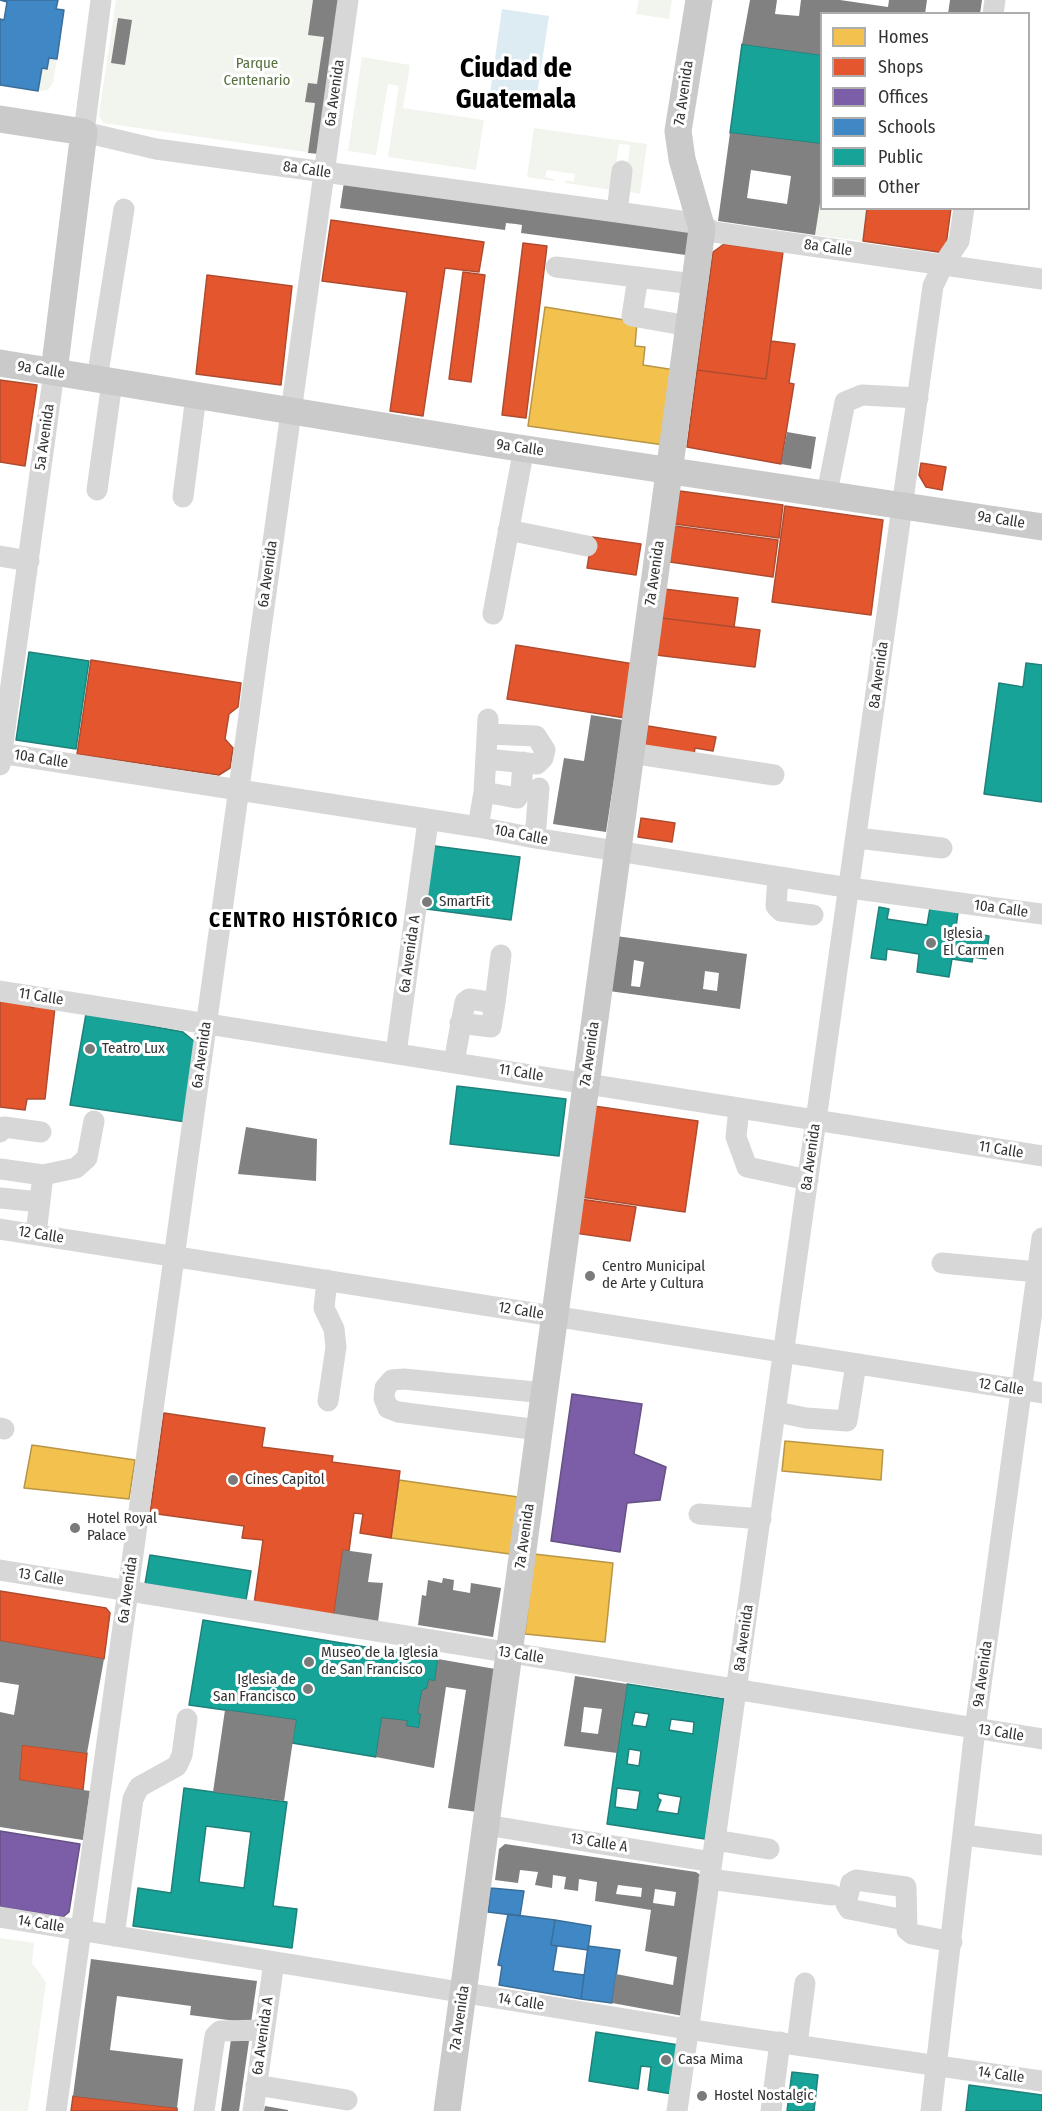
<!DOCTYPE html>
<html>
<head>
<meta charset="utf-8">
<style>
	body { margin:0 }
	#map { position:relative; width:1042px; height:2111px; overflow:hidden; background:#fff; font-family:"Fira Sans Condensed",sans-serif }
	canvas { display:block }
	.legend { position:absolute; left:820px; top:12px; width:210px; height:198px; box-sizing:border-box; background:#fff; border:2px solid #adadad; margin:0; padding:8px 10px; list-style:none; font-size:18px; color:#333 }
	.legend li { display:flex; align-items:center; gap:12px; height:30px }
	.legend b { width:30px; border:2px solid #adadad }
</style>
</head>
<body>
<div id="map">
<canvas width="1042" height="2111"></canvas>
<ul class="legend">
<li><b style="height:16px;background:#f2c14e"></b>Homes</li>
<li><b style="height:16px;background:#e4572e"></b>Shops</li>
<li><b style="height:16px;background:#7b5ea7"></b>Offices</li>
<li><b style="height:16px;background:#3f88c5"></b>Schools</li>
<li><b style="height:16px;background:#17a398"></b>Public</li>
<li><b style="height:16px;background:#818181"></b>Other</li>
</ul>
</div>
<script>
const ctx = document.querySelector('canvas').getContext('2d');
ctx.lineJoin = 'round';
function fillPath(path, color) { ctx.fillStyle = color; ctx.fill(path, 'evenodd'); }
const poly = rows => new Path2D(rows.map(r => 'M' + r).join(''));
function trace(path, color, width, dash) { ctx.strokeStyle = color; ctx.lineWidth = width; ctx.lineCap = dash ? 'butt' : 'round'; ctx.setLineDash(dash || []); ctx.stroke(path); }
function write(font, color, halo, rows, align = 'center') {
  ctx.font = font + ' "Fira Sans Condensed",sans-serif'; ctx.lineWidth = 6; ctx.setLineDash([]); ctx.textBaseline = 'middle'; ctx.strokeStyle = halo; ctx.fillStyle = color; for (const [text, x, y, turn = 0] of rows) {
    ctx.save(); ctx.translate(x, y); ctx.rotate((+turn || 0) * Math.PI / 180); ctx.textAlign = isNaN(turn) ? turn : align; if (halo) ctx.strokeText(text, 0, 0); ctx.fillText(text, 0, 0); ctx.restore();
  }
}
fillPath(poly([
	[116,0,342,0,320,154,103,123,99,115],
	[639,0,672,0,669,19,636,14],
	[362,57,410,65,403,108,484,120,476,170,388,157,399,86,388,84,376,155,348,151],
	[49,58,57,59,53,83,48,90,38,91,42,68,47,69],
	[534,128,647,144,640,194,624,191,630,145,619,144,612,190,565,183,566,180,574,182,575,174,547,170,545,177,554,179,554,181,527,177],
	[821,190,822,208,867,209,863,241,815,235],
	[0,1938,34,1943,32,1963,46,1982,28,2111,0,2111]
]), '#f1f5ed');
fillPath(poly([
	[502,9,549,16,536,101,490,94]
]), '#ddebf3');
const homes = poly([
	[545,307,637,322,635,346,645,347,643,365,675,370,664,445,528,426,545,307],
	[785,1441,883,1450,881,1480,782,1471,785,1441],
	[32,1445,135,1460,129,1499,24,1488,32,1445],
	[399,1480,518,1497,510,1554,391,1538,399,1480],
	[534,1554,613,1563,605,1642,525,1634,534,1554]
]);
fillPath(homes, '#f2c14e');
trace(homes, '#b99646', 1.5);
const shops = poly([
	[867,208,951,208,945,253,863,241,867,208],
	[331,220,484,242,479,272,445,268,423,416,390,411,407,292,322,281,331,220],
	[523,243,547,246,526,418,502,415,523,243],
	[724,244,783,252,766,379,697,370,713,252,724,244],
	[463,272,485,275,471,382,449,379,463,272],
	[207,275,292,286,281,385,196,374,207,275],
	[771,341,795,344,789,383,794,384,781,464,687,447,697,370,766,379,771,341],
	[0,380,37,385,25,466,0,462,0,380],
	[921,463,946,467,942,490,926,487,919,475,921,463],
	[680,491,783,505,779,538,675,524,680,491],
	[785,506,883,520,871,615,772,602,785,506],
	[675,526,778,540,773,577,670,562,675,526],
	[592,537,641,544,636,575,587,568,592,537],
	[664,589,738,598,734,627,661,618,664,589],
	[661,618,760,630,755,667,656,655,661,618],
	[516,645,634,664,625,718,507,699,516,645],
	[91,660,241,683,238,707,229,714,225,739,233,748,230,768,219,775,77,754,91,660],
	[648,726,716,737,713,751,695,748,692,768,643,760,648,726],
	[641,818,675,823,672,842,638,837,641,818],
	[0,1000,17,1000,33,1008,34,1005,55,1007,45,1099,27,1099,25,1110,0,1107,0,1000],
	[587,1105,698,1121,685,1212,574,1196,587,1105],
	[573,1198,636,1207,630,1241,568,1232,573,1198],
	[164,1413,265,1428,262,1447,333,1456,332,1462,400,1471,391,1538,360,1533,363,1514,354,1513,349,1551,343,1550,334,1615,254,1604,263,1540,242,1538,244,1526,150,1513,164,1413],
	[0,1591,106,1608,110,1613,104,1659,0,1641,0,1591],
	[22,1745,87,1753,83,1790,19,1780,22,1745],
	[73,2096,177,2108,177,2111,71,2111,73,2096]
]);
fillPath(shops, '#e4572e');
trace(shops, '#af4c30', 1.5);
const offices = poly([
	[572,1394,642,1404,634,1454,666,1467,660,1500,627,1503,620,1552,551,1541,572,1394],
	[0,1831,80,1844,69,1912,63,1917,0,1907,0,1831]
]);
fillPath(offices, '#7b5ea7');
trace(offices, '#655184', 1.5);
const schools = poly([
	[0,0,58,0,56,9,64,10,57,59,49,58,47,69,42,68,38,91,0,85,0,19,4,20,7,2,0,0],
	[491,1888,524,1891,520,1916,488,1912,491,1888],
	[508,1914,555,1920,551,1945,557,1946,553,1971,584,1975,581,1999,499,1985,502,1966,498,1965,508,1914],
	[555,1920,591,1926,588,1950,551,1945,555,1920],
	[588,1946,620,1950,612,2003,581,1999,588,1946]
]);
fillPath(schools, '#3f88c5');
trace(schools, '#3b6e99', 1.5);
const public = poly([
	[742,44,822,55,822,144,730,133,742,44],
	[29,652,89,661,76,749,16,740,29,652],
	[1026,663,1042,665,1042,802,984,794,999,683,1023,687,1026,663],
	[427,845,520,857,511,920,419,908,427,845],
	[879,907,889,909,887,919,927,925,930,908,958,912,956,928,976,931,976,934,989,936,986,959,973,957,972,962,952,959,949,977,917,972,919,954,887,949,886,960,871,958,879,907],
	[86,1014,183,1032,195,1042,186,1122,70,1105,86,1014],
	[457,1086,566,1099,559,1156,450,1144,457,1086],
	[150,1555,251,1571,246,1600,145,1584,150,1555],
	[203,1620,438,1659,435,1681,429,1680,427,1688,422,1691,418,1713,421,1714,419,1728,406,1726,407,1721,382,1718,376,1757,292,1743,296,1720,189,1705,203,1620],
	[627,1684,724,1699,705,1839,607,1824,627,1684],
	[635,1712,649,1714,646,1727,632,1725,635,1712],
	[671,1719,694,1722,693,1734,669,1730,671,1719],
	[629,1749,641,1751,639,1766,627,1764,629,1749],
	[617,1788,640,1791,637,1810,615,1807,617,1788],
	[658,1793,681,1797,678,1814,657,1811,661,1800,658,1798,658,1793],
	[184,1788,287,1802,273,1906,297,1909,292,1948,133,1926,138,1888,171,1893,184,1788],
	[206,1826,251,1832,244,1888,199,1882,206,1826],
	[596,2032,679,2045,672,2094,648,2090,651,2067,641,2066,638,2089,589,2081,596,2032],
	[792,2072,818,2075,814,2111,787,2111,792,2072],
	[969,2085,1042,2095,1042,2111,966,2111,969,2085]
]);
fillPath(public, '#17a398');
trace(public, '#1f817a', 1.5);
fillPath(poly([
	[313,0,342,0,320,154,308,153,315,103,305,102,308,83,317,84,324,37,308,35],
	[750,0,777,0,775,14,799,16,801,0,840,0,888,7,889,0,927,0,925,14,822,14,822,55,742,44],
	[950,0,982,0,980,14,948,14],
	[118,18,132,20,125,65,111,63],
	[730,133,822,144,822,190,815,235,718,221],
	[751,170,791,176,787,204,747,198],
	[344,182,690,230,686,255,521,233,522,225,516,224,506,223,505,230,340,208],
	[787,432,816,437,811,469,781,464],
	[591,715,623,720,606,832,553,824,564,758,584,761],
	[616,936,747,954,740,1009,609,991],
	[634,960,644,962,640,987,631,986],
	[705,971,719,973,717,991,703,989],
	[246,1127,317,1139,316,1181,238,1174],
	[343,1550,372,1554,368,1582,383,1583,378,1622,334,1615],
	[443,1578,454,1580,453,1590,470,1593,471,1583,501,1588,493,1637,418,1625,422,1595,426,1596,428,1580,442,1583],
	[0,1641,104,1659,87,1753,22,1745,19,1780,90,1791,83,1840,0,1827,0,1712,14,1715,19,1685,0,1682],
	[438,1659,501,1670,477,1812,448,1808,466,1690,446,1687,434,1768,376,1757,382,1718,407,1721,406,1726,419,1728,421,1714,418,1713,422,1691,427,1688,429,1680,435,1681],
	[575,1676,627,1684,617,1753,564,1746],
	[584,1707,602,1709,598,1734,581,1732],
	[225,1710,296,1720,284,1801,213,1792],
	[505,1844,696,1872,705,1878,683,2016,612,2003,616,1974,673,1985,677,1957,645,1951,651,1910,595,1901,597,1882,579,1879,578,1891,564,1889,566,1877,553,1875,552,1888,535,1885,538,1872,520,1870,518,1883,495,1880,499,1849],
	[618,1885,642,1888,641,1897,616,1894],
	[655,1889,676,1892,674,1906,653,1903],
	[91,1959,257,1981,251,2023,190,2015,191,2006,117,1996,110,2050,183,2059,177,2108,73,2096],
	[232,2032,250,2034,239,2111,221,2111],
	[265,2106,288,2110,288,2111,264,2111]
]), '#818181');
trace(poly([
	[101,0,84,132,156,149,617,212],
	[993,14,995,0],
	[622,171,617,212,701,224,714,232,1042,279],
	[556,267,694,284],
	[638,277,632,316,689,326],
	[97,379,124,209],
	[97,490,112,382],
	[827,493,845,402,862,395,918,398],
	[183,497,196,396],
	[508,530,587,546],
	[0,556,29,561],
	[493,614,524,448],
	[0,753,478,827,535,838,850,888,1042,914],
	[631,753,774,775],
	[486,759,537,764,543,758,545,750,536,736,487,734],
	[0,765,54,372],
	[484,792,517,798,521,791,523,762],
	[478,827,484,792,488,719],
	[535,838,539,788],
	[857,838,942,848],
	[778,877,776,906,781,911,813,915],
	[0,991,1042,1156],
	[460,1023,491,1027,495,1003],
	[396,1053,428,821],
	[454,1062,465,1002,469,999,495,1003,501,955],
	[739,1108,736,1137,747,1167,808,1180],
	[0,1132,4,1127,41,1132],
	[0,1169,43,1175,76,1168,87,1158,94,1121],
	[0,1198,40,1202],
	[0,1229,1042,1393],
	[36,1234,43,1175],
	[942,1263,1037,1272],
	[327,1280,324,1308,334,1329,336,1347,328,1401],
	[777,1412,806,1418,847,1421,856,1364],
	[0,1428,4,1429],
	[539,1430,398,1412,388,1408,384,1398,385,1388,392,1380,404,1379,545,1393],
	[699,1514,761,1519],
	[0,1570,1042,1739],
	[486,1825,712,1862],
	[964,1835,1042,1845],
	[715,1840,769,1849],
	[709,1879,832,1895],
	[0,1917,687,2029,1042,2081],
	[905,1920,849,1909,846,1904,851,1883,856,1880,906,1887,907,1930,912,1934,952,1942],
	[114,1936,133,1799,139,1787,177,1766,182,1755,187,1719],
	[797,2045,805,1983],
	[256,2085,347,2100],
	[56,2111,348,0],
	[204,2111,215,2036,220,2031,264,2030],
	[253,2111,274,1962],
	[677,2111,933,286,943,265,959,241,964,208],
	[771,2111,780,2042],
	[931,2111,975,1729,1042,1238]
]), '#d7d7d7', 21);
trace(poly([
	[0,119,84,132,54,372],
	[0,363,493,444,1042,527],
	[447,2111,702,229,682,159,678,131,699,0]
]), '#cacaca', 27);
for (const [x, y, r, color] of [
	[427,902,6,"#7a7a7a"],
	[931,943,6,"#7a7a7a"],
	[90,1049,6,"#7a7a7a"],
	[590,1276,6,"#7a7a7a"],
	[233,1480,6,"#7a7a7a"],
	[75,1528,6,"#7a7a7a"],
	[309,1662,6,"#7a7a7a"],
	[308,1689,6,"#7a7a7a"],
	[666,2060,6,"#7a7a7a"],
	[702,2096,6,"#7a7a7a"]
]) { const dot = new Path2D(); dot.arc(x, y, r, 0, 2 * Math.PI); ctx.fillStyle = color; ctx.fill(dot); trace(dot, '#fff', 2); }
write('15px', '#56703f', '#fff', [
	["Parque",257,64],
	["Centenario",257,81]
]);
write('15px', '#333', '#fff', [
	["6a Avenida",335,93,-82],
	["7a Avenida",684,93,-82],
	["8a Calle",307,170,8],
	["8a Calle",828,248,8],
	["9a Calle",41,370,9],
	["5a Avenida",45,437,-82],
	["9a Calle",520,448,8],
	["9a Calle",1001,520,9],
	["7a Avenida",655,573,-82],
	["6a Avenida",268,574,-82],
	["8a Avenida",879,675,-82],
	["10a Calle",41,759,9],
	["10a Calle",521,835,11],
	["10a Calle",1001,909,8],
	["6a Avenida A",410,954,-82],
	["11 Calle",41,997,9],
	["7a Avenida",590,1054,-82],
	["6a Avenida",202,1055,-82],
	["11 Calle",521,1073,9],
	["11 Calle",1001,1150,9],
	["8a Avenida",811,1157,-82],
	["12 Calle",41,1235,9],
	["12 Calle",521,1311,9],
	["12 Calle",1001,1387,9],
	["7a Avenida",525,1536,-82],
	["13 Calle",41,1577,9],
	["6a Avenida",128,1590,-82],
	["8a Avenida",744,1638,-82],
	["13 Calle",521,1655,9],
	["9a Avenida",983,1674,-82],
	["13 Calle",1001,1733,9],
	["13 Calle A",599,1843,9],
	["14 Calle",41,1924,9],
	["14 Calle",521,2002,9],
	["7a Avenida",460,2018,-82],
	["6a Avenida A",263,2036,-82],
	["14 Calle",1001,2075,8]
]);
write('15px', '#333', '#fff', [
	["SmartFit",439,902],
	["Iglesia",943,934],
	["El Carmen",943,951],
	["Teatro Lux",102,1049],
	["Centro Municipal",602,1267],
	["de Arte y Cultura",602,1284],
	["Cines Capitol",245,1480],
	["Hotel Royal",87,1519],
	["Palace",87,1536],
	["Museo de la Iglesia",321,1653],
	["de San Francisco",321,1670],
	["Iglesia de",296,1680,"right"],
	["San Francisco",296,1697,"right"],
	["Casa Mima",678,2060],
	["Hostel Nostalgic",714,2096]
], 'left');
ctx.letterSpacing = '1.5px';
write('bold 21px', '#000', '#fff', [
	["CENTRO HISTÓRICO",304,921]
]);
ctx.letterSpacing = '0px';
write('bold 27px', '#000', '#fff', [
	["Ciudad de",516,69],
	["Guatemala",516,100]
]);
</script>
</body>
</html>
